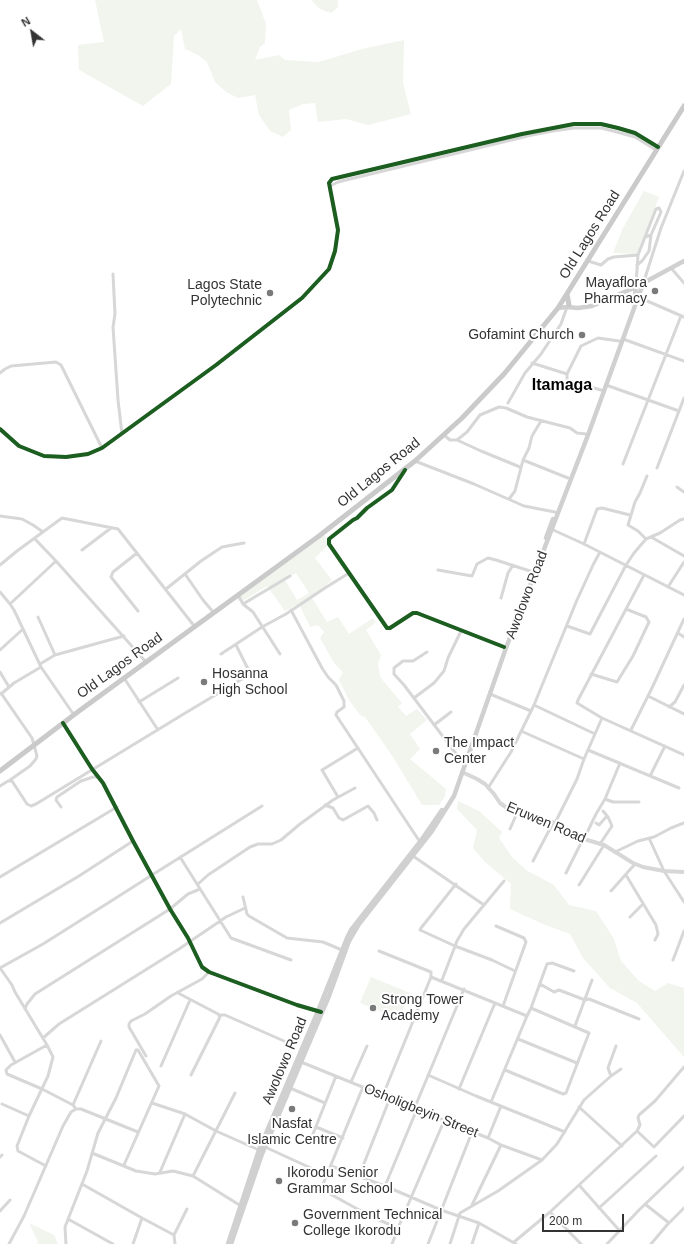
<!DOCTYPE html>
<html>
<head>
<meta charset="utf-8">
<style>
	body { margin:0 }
	#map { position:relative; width:684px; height:1244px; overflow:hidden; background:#fff; font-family:Helvetica,sans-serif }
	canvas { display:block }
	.north { position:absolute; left:12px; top:12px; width:40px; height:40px; -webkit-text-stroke:3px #fff; paint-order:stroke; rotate:329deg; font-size:11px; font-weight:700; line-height:16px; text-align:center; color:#333 }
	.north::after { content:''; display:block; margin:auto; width:14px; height:18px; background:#333; clip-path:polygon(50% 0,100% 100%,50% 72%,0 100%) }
	.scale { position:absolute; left:542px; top:1214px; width:82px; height:18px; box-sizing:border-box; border:2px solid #333; border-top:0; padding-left:5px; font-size:12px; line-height:14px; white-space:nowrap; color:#333; -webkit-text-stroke:3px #fff; paint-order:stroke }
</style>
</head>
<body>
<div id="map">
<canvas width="684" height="1244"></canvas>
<div class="north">N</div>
<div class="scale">200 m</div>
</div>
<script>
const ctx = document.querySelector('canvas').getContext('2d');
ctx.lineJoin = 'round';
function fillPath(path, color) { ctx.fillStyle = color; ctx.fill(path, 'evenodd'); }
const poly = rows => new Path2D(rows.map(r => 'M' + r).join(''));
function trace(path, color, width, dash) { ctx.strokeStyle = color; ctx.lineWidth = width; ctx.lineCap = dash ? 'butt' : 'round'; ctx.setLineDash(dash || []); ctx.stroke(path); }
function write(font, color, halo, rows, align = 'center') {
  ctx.font = font + ' Helvetica,sans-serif'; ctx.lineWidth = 4; ctx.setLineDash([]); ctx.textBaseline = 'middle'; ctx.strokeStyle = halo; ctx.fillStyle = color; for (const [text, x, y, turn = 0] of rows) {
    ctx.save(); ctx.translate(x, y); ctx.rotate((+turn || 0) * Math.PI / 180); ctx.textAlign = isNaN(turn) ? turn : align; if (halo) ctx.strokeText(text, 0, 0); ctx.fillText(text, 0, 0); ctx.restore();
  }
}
fillPath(poly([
	[95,0,257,0,266,24,265,43,260,47,255,60,279,55,285,60,319,62,362,49,404,40,403,83,411,114,368,125,346,119,318,122,315,103,303,104,289,110,291,130,283,137,270,131,259,115,255,95,238,98,226,92,215,82,207,62,198,55,185,49,181,29,174,36,171,84,143,106,79,70,78,45,104,42],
	[312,0,338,0,338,7,331,13,320,9,313,2],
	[644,191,659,197,638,254,613,253,623,228],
	[325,535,328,545,315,558,332,580,312,598,327,622,338,617,349,634,373,618,376,622,366,630,381,655,378,664,380,677,402,703,398,707,406,716,417,709,427,720,410,734,420,749,410,759,446,789,445,796,439,805,422,805,393,757,365,717,360,715,349,700,339,680,343,672,334,663,320,638,324,632,318,625,310,627,299,604,285,611,267,586,243,601,236,599],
	[296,573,309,593,297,600,285,580],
	[458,801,479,811,502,832,499,838,512,857,526,870,554,885,569,905,596,911,614,939,621,961,639,981,655,991,668,983,684,988,684,1057,637,1003,610,988,583,958,570,934,543,924,510,909,511,884,484,861,473,848,477,830,457,809],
	[371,977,410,993,399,1019,360,1003],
	[29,1223,54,1235,58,1244,37,1244,38,1242]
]), '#f1f5ed');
trace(poly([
	[330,186,338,182,350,179,532,135,553,131,574,128,601,128,617,132,635,137,656,150],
	[588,261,601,265,608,259,614,257,638,255],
	[637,265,642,261,649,251,651,235],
	[671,268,684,283],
	[113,274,115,314,113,327,118,400,122,434],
	[644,281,661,228,684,171],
	[636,285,638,255,645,237,656,209,659,208,661,212,651,235,645,237],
	[638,297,684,317],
	[623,339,684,361],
	[532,363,567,374],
	[0,373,5,369,11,366,56,362,61,365,102,448],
	[606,385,679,411],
	[601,390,570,381,567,379,567,374,581,346,598,338,619,341],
	[508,403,525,373,541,354,561,324,567,307],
	[0,429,19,446,44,456,66,457,88,454,102,448,113,440,216,365,302,298,329,269,335,251,338,230,329,183,332,179,522,134,574,124,601,124,618,128,635,133,658,147],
	[444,435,450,440,457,440,467,432,480,415,499,407,506,408,527,417,570,428,577,433,586,434],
	[457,440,481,451,520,467],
	[523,460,568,478],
	[415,461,474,484,524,506,555,512],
	[623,464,681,316],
	[657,468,684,398],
	[404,471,392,490,367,508,357,518,353,520,329,539,329,544,387,628,390,628,413,613,417,613,504,647],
	[677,487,684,492],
	[509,499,515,491,523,460,529,448,532,436,541,421],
	[0,516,22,519,33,525,43,532],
	[551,529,584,544,684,595],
	[651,537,684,556],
	[35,539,56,561,146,662],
	[646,539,638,531,628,525,635,502,640,493,647,476],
	[584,544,597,509,602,508,630,515],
	[82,550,111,528],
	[137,553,113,572,111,577,138,611],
	[0,565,17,551,62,518,118,529,195,627],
	[438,570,472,576,477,564,488,558,496,560,533,572],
	[185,574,203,600,214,613],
	[644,575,578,700,577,703,602,718,684,755],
	[668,587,684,562],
	[166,589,201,561,222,547,244,543],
	[0,592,10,604,14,610,41,667,74,715],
	[238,595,243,604,253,612,280,654],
	[501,598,508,573,513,565],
	[10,604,56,561],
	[243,604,290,576],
	[291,610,322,668,328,677,336,685,344,701,344,707,337,712,336,715,420,842],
	[38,617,55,655],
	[567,626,590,634,626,565,634,553,646,539,660,533,680,520,684,519],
	[678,633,684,637],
	[0,650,23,629],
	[427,652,413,661,403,661,394,668,394,674,404,685,463,763],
	[221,654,262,627,286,614,325,588,349,573],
	[40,664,55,655,124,636],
	[0,672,9,687],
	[591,674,617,682,633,656,649,622,646,617,626,609],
	[124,678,158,730],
	[1,693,32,738,37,756,36,759,30,766,10,780],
	[1,694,14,683,41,667],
	[490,694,531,711],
	[648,696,684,714],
	[414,698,434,683,444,671,448,658,461,631],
	[139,702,178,678],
	[534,705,595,734],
	[669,707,675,702,684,685],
	[63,723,92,769,103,783,133,841,170,909,188,938,202,967,209,972,297,1005,318,1011],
	[434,725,451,712],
	[631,730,652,688,684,619],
	[521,731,584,759],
	[588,750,679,788],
	[650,776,665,746],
	[0,786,8,781,12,781,27,804,31,806,36,804,182,715,247,676,249,671,236,645],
	[488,788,511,752,534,705,577,600,593,565,600,552],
	[338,797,322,770,358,748],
	[605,799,613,802,639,802],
	[325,805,333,808,339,818,343,820,368,806,374,813,377,820],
	[61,807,56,800,57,797,81,781,93,777,98,777],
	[555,823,577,779,584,759,602,718],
	[596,823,599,825,607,816],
	[510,829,517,813],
	[649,838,664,871,684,902],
	[584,839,596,814,605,799,620,763],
	[600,844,612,826,608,817,603,811],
	[615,852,638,841,654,837,671,828,684,823],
	[413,856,484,905],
	[180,857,231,938,291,960],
	[533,861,553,823],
	[566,873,583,839],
	[626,875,656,925,658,934,655,940],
	[0,877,117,807],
	[198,884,208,875,250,847,258,844,272,844,281,840,300,824,333,800,355,788],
	[456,884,421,928,420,930,455,946,492,960,515,971],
	[579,885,604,845],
	[611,891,635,864],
	[243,897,247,914,249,916,287,938,323,942,342,950],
	[630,917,643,904],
	[0,923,79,876,133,841],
	[496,926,524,938,526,942,503,1006],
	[379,951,431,972,431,977],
	[673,960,684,931],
	[0,968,43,944,108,903,152,875,262,806],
	[0,968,12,985,15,992,47,1045,53,1057,48,1076,29,1116,17,1146,18,1151,46,1166],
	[431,977,527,1016],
	[442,980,457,941,464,929,504,881],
	[540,984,554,992,559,990,585,1000,589,999,639,1019],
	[178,993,218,1014,220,1017,191,1075],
	[25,1009,27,1004,35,994,170,909,188,894,200,889],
	[219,1015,225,1015,293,1045],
	[575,1026,592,980],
	[0,1035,15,1062],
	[43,1038,59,1024,179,949,226,917,245,908],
	[518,1039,577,1063],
	[47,1045,11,1065,6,1070,7,1074,42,1089,73,1105,76,1109],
	[146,1056,129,1027,129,1024,131,1021,145,1014,171,996,202,979,209,972],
	[301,1062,488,1138,501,1145,542,1160],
	[161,1066,190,1000],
	[505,1070,563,1094,566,1093,589,1033,531,1008],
	[428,1075,476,1096,565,1132],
	[611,1076,608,1068,616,1046],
	[351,1082,367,1046],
	[363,1087,321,1189,372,1217,398,1228],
	[290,1088,325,1103],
	[459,1089,495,1003],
	[383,1095,431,977],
	[491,1102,527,1016,531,1008,547,964,552,963,574,971],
	[152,1103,185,1114,216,1131,259,1150],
	[2,1104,29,1116],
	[73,1105,101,1041],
	[415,1107,464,989],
	[579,1107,622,1146],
	[316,1127,343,1138],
	[637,1131,654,1147,684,1116],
	[488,1138,501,1106],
	[309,1144,336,1076],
	[265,1147,326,1175],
	[92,1153,136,1171,155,1174,173,1171,193,1176,241,1206],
	[0,1157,2,1155],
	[331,1166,385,1186,441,1210,479,1223,516,1244],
	[160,1172,185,1114],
	[193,1176,235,1093],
	[359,1176,390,1098],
	[82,1184,142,1218,174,1235],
	[579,1185,619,1230],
	[385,1186,417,1109],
	[645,1204,669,1223],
	[472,1205,501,1145],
	[599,1208,656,1156],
	[0,1211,10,1200],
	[550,1212,581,1244],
	[68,1219,113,1244],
	[514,1242,550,1212,637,1131,640,1125,638,1118,639,1115,655,1101,684,1067],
	[9,1244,24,1216,63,1126,71,1112,76,1109,81,1109,138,1132],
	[66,1244,65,1227,87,1171,98,1133,116,1098,136,1050,138,1050,159,1086,124,1165],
	[133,1244,142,1218],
	[175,1244,174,1235,187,1209],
	[392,1244,398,1228,444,1121],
	[428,1244,472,1132],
	[450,1244,460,1213,498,1191,542,1160,557,1144,584,1100,611,1076,621,1069],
	[472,1244,479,1223],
	[607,1244,639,1210,684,1167],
	[651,1244,667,1225,684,1208]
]), '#d7d7d7', 3);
trace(poly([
	[462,772,477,779,485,784,494,794,500,803,507,808,517,813,555,823,584,839,604,845,633,863,643,867,664,871,684,872]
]), '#d7d7d7', 4);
trace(poly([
	[633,302,635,296,636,285],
	[558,308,567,307,578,308,592,306,636,287,684,261],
	[546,538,553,519],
	[228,1244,259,1150,318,1011,347,938,351,930,420,842,442,810],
	[231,1244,262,1154,329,996,349,941,359,924,432,831,454,796,506,648,588,435,644,281]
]), '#d0d0d0', 4.5);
trace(poly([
	[567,294,569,305],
	[0,771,79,711,319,536,415,461,462,418,504,374,558,308,684,106]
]), '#cacaca', 5);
trace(poly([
	[0,429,19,446,44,456,66,457,88,454,102,448,113,440,216,365,302,298,329,269,335,251,338,230,329,183,332,179,522,134,574,124,601,124,618,128,635,133,658,147],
	[405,470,392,490,367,508,357,518,353,520,329,539,329,544,387,628,390,628,413,613,417,613,504,647],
	[63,723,92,769,103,783,133,841,170,909,188,938,202,967,209,972,297,1005,321,1012]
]), '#1b5e20', 4);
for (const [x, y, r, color] of [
	[655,291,4,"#7a7a7a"],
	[270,293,4,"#7a7a7a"],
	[582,335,4,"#7a7a7a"],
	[204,682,4,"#7a7a7a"],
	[436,751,4,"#7a7a7a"],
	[373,1008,4,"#7a7a7a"],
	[292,1109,4,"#7a7a7a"],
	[279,1181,4,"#7a7a7a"],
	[295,1223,4,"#7a7a7a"]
]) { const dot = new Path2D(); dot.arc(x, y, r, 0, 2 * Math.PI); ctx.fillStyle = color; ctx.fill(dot); trace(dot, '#fff', 1.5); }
write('14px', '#333', '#fff', [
	["Old Lagos Road",590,235,-58],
	["Old Lagos Road",379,473,-39],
	["Awolowo Road",527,595,-69],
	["Old Lagos Road",120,666,-36],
	["Eruwen Road",546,823,23],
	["Awolowo Road",285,1061,-67],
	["Osholigbeyin Street",421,1111,22]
]);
write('14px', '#333', '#fff', [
	["Mayaflora",647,283,"right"],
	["Pharmacy",647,299,"right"],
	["Lagos State",262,285,"right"],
	["Polytechnic",262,301,"right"],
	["Gofamint Church",574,335,"right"],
	["Hosanna",212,674],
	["High School",212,690],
	["The Impact",444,743],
	["Center",444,759],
	["Strong Tower",381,1000],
	["Academy",381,1016],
	["Nasfat",292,1124,"center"],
	["Islamic Centre",292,1140,"center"],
	["Ikorodu Senior",287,1173],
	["Grammar School",287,1189],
	["Government Technical",303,1215],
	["College Ikorodu",303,1231]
], 'left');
write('bold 16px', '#000', '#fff', [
	["Itamaga",562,386]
]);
</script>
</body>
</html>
